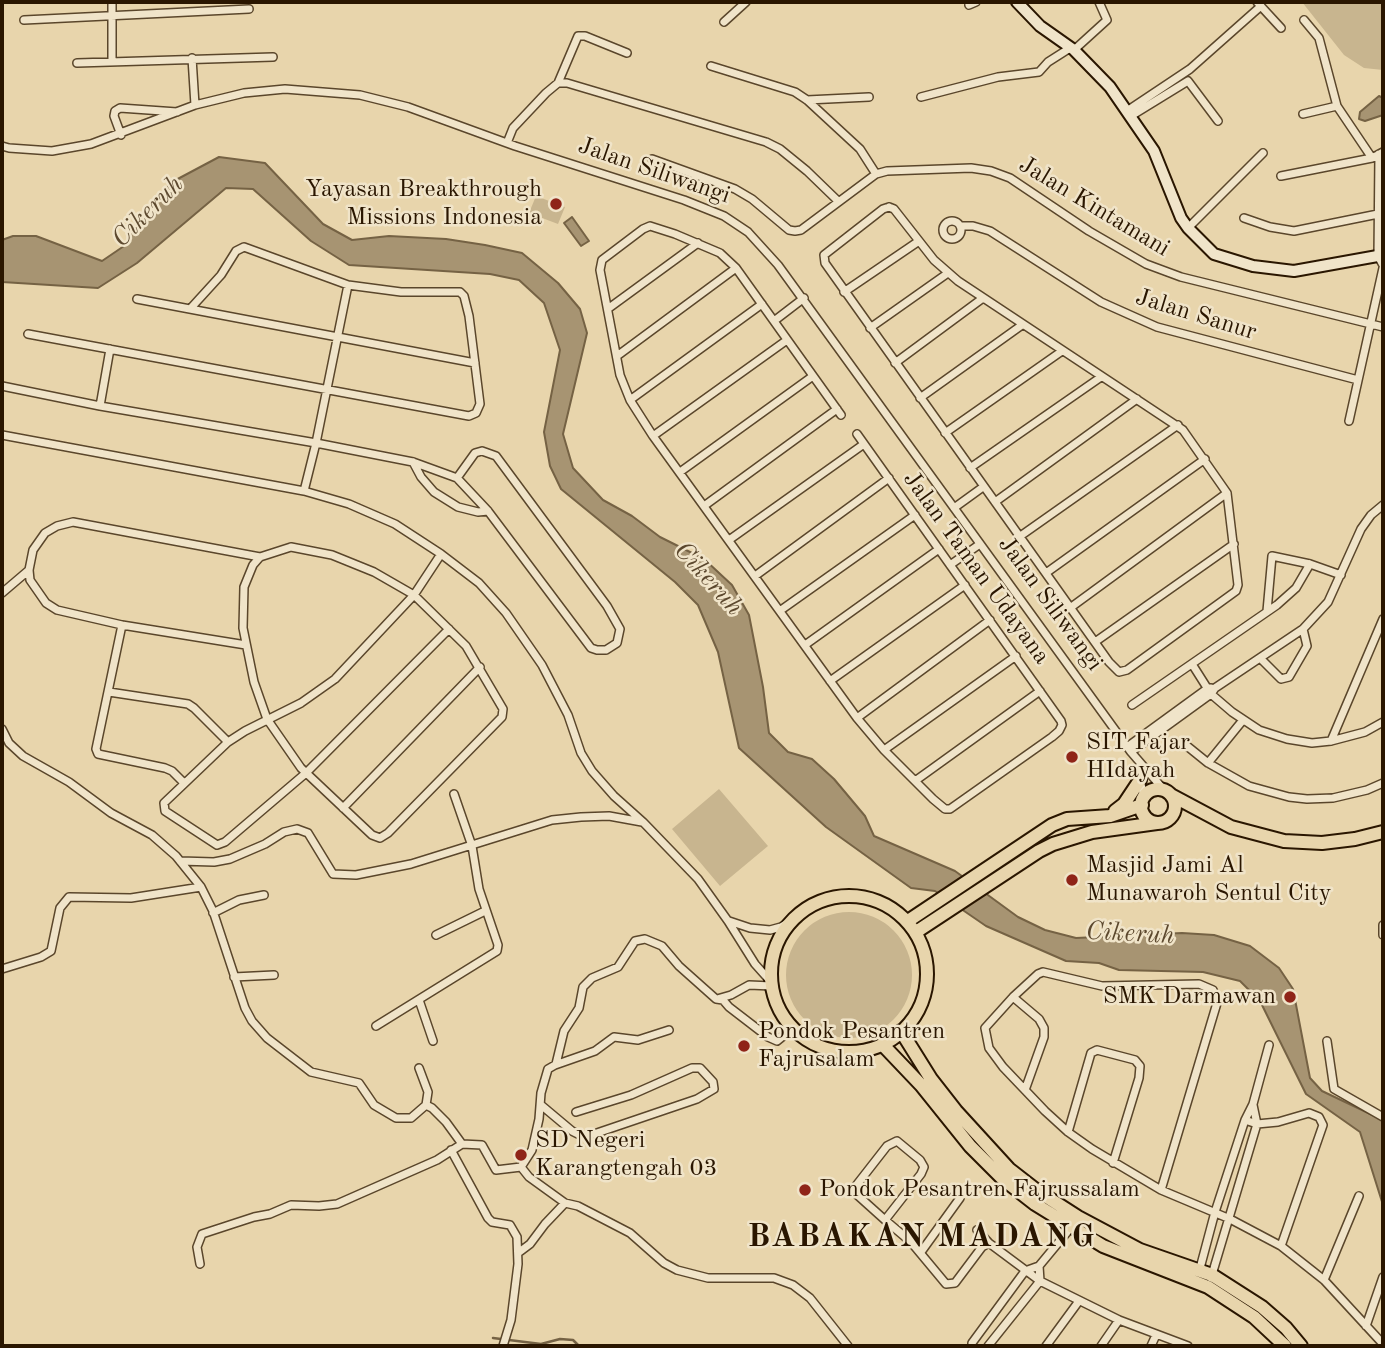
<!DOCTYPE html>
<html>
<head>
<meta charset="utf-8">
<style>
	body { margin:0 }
	#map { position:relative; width:1385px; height:1348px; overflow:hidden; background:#e8d5ac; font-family:"Old Standard TT",serif }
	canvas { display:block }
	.frame { position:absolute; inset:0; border:4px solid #2a1600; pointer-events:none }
</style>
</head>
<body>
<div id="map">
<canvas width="1385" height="1348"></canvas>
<div class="frame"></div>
</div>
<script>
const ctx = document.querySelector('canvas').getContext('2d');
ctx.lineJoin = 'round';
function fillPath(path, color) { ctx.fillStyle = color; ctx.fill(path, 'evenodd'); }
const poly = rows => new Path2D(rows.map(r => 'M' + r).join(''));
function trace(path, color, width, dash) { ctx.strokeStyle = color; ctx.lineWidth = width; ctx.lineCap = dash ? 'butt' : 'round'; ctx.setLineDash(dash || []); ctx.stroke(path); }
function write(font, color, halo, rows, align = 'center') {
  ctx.font = font + ' "Old Standard TT",serif'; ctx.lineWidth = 5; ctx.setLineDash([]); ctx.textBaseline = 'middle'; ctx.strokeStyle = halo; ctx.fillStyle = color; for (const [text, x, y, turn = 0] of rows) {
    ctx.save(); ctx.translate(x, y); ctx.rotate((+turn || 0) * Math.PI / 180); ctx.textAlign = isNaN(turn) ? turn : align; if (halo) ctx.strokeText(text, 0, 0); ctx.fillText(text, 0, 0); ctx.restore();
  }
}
fillPath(poly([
	[1302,2,1383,2,1383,70,1364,68,1344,55],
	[536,196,565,207,558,224,529,213],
	[719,789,768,846,720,886,672,829],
	'786 975a63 63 0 1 1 126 0a63 63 0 1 1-126 0Z'
]), '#c8b58f');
const water = poly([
	[1379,96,1383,98,1383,115,1365,121,1359,119,1360,112,1379,96],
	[219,157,265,163,323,224,352,240,389,236,446,239,485,245,522,253,558,283,580,309,587,333,563,434,573,468,603,500,632,516,660,537,704,559,732,585,749,615,763,687,769,733,788,752,812,759,834,779,865,816,874,836,955,871,1018,917,1045,930,1076,938,1182,933,1214,935,1250,946,1279,968,1293,989,1310,1078,1322,1091,1383,1120,1383,1205,1360,1132,1306,1094,1260,1001,1240,981,1203,972,1119,970,1099,963,1066,961,986,926,935,891,911,888,826,827,739,748,718,652,698,605,675,582,561,489,550,466,544,432,560,350,544,303,519,280,490,274,349,265,311,241,253,189,226,188,137,263,98,288,2,282,2,240,13,236,36,236,102,261,124,246,142,218,172,182,219,157],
	[572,217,589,241,581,246,564,223,572,217]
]);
fillPath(water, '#a79472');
trace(water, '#756244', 2);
trace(poly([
	[493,1338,541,1344,560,1339,573,1340,579,1346]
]), '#756244', 2.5);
const street = poly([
	[112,2,112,61],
	[1257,2,1281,28],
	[969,5,976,2],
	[24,20,249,9],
	[1304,20,1319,38,1337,106,1372,158],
	[724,22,746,2],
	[1074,50,1107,20,1099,2],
	[192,58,195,105],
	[77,63,273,57],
	[711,66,795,92,807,100,860,149,876,174],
	[558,83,578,36,585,36,627,53],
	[921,97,998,77,1039,72,1048,62,1070,48],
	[807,100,869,97],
	[1127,111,1190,69,1261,6],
	[1303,114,1337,106],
	[1131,116,1188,81,1218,121],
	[121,135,114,116,115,111,120,108,177,112],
	[507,143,513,128,546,93,558,83,567,83,766,142,780,149,807,171,838,201],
	[2,146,9,148,52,151,91,144,195,105,244,93,285,89,360,95,408,107,515,146,684,200,724,216,748,232,778,265,1131,752,1164,790],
	[1379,154,1378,256,1383,265],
	[652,159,735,189,752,199,789,230,795,231,801,230,876,174,887,171,971,168,991,171,1010,178,1089,231,1146,264,1181,277,1383,327],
	[1281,176,1372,158,1383,152],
	[889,207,894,209,934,260,958,281,1183,430,1227,493,1238,585,1236,591,1127,670,1119,672,1109,662,825,263,824,255,883,209,889,207],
	[1244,218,1270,227,1294,231,1383,213],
	'943 230a9 9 0 1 1 18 0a9 9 0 1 1-18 0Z',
	[960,226,973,226,990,231,1101,302,1157,327,1358,380],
	[1188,228,1263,153],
	[348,285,316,443,413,462,457,478,488,511,591,648,597,650,606,650,617,643,620,629,607,606,496,456,482,451,475,453,457,478],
	[844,292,919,241],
	[137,299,475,363],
	[609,308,698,243],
	[774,321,804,298],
	[870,328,948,273],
	[28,334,469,416,476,413,480,404,469,316,464,296,460,292,401,292,348,285,244,247,236,251,221,275,190,309],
	[617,356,736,268],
	[895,363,983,298],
	[2,386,100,406,316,443,304,491],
	[920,398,1022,325],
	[630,400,762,304],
	[100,406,110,349],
	[841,415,736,268,720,253,675,234,650,226,643,229,602,260,600,270,620,375,630,400,653,436,857,718,884,750,933,799,945,809,950,809,1052,737,1059,731,1062,725,1061,721,857,434],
	[1349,421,1383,268],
	[945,433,1062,351],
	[2,435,304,491,349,504,395,524,441,554,479,583,506,613,542,665,568,715,581,753,592,771,614,796,643,822,698,879,728,921,755,964,772,983],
	[653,436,787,340],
	[413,462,421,477,434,492,458,507,478,512,488,511],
	[970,468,1101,377],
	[680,472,813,376],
	[995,502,1137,399],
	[704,506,837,409],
	[954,508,983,487],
	[1019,537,1178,425],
	[729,540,864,444],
	[291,547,332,555,374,572,414,595,466,646,503,709,502,717,388,833,380,838,372,835,301,768,267,719,254,682,243,628,244,587,253,565,260,557,291,547],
	[441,554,414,595,335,679,301,703,245,731,228,742,164,803,165,811,217,845,225,842,306,773,449,629],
	[950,565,980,544],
	[1046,573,1205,459],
	[755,576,889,478],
	[2,593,29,570],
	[1070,608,1227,493],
	[781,610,915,515],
	[1267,611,1272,556,1310,564,1341,575],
	[122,625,57,610,46,603,30,580,29,570,33,550,45,533,57,526,73,522,260,557],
	[1095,642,1234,544],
	[805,645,939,549],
	[1260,658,1281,679,1289,677,1307,646,1303,629],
	[1192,664,1211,694,1232,712,1259,730,1287,739,1312,743,1331,741,1365,732,1383,722],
	[830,681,965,585],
	[109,692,188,704,194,708,228,742],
	[1132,705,1277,605,1296,588,1310,564],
	[857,718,990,620],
	[2,729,9,743,23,756,69,782,111,813,152,835,176,856,201,887,213,911,245,1008,252,1021,267,1038,311,1072,359,1083,374,1105,396,1118,411,1118,426,1105,432,1108,446,1122,462,1144,482,1145,496,1170,521,1167],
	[1331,741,1383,619],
	[1187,746,1208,763,1249,786,1289,797,1307,799,1333,798,1367,790,1383,783],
	[1127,747,1208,688,1211,688],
	[884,750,1016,656],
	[1131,752,1211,694,1215,688,1303,629,1328,602,1361,529,1371,515,1383,505],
	[1208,763,1243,720],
	[1140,764,1140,780,1144,797],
	[915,781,1040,691],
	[184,783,172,771,165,768,98,754,96,749,122,625,246,645],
	[343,808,480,667],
	[180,861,214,862,230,859,265,844,284,832,297,829,308,833,333,874,356,875,411,864,552,820,581,817,609,816,642,822],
	[213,913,239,900,264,895],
	[729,921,750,928,770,930,781,927,794,919],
	[1383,925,1383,935],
	[436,935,485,911],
	[2,969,41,957,51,951,60,908,69,897,131,898,201,887],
	[234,977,274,975],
	[1013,997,1039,1019,1044,1028,1044,1037,1025,1090],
	[717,999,731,995,749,985,772,986],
	[419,1000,433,1041],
	[376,1026,497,951,498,945,479,889,472,846,454,794],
	[1327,1041,1334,1089,1383,1117],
	[556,1064,564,1031,579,1008,583,987,592,978,618,967,635,941,645,939,662,946,679,966,716,999,723,1000,729,1007,768,1037,777,1041,793,1028],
	[419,1068,428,1092,426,1105],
	[541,1105,572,1131,582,1136,591,1135,697,1099,714,1089,713,1082,700,1068,692,1068,631,1095,576,1112],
	[1245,1120,1257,1124,1278,1122,1309,1113,1319,1117,1323,1125,1281,1246],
	[1068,1132,1091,1053,1097,1050,1135,1060,1140,1066,1139,1078,1113,1163],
	[451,1150,488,1218,492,1222,510,1225,517,1237,518,1264,511,1320,503,1346],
	[521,1167,529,1177,565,1203,578,1206,630,1233,664,1263,677,1270,708,1278,774,1278,793,1285,810,1298,848,1346],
	[521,1167,532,1150,539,1119,541,1093,548,1069,555,1065,595,1051,614,1037,638,1040,669,1030],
	[1161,1190,1217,1003,1213,990,1199,984,1102,986,1043,972,1038,974,1013,997,985,1028,989,1048,1003,1067,1045,1111,1068,1132,1092,1149,1161,1190,1230,1219,1281,1246,1324,1280,1383,1344],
	[885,1220,921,1174,924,1167,920,1160,897,1141,887,1146,855,1187,855,1193,885,1220,911,1242,946,1284,955,1283,982,1247,989,1243,1040,1281,1119,1320,1188,1346],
	[977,1230,989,1243],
	[921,1252,960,1198],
	[518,1253,530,1244,545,1224,565,1203],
	[200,1264,197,1247,202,1234,254,1217,270,1214,291,1205,319,1206,337,1204,437,1160,462,1144],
	[1199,1272,1215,1212,1245,1120,1253,1104,1269,1045],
	[1211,1278,1257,1124,1253,1105],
	[1324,1280,1359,1196],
	[1366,1326,1383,1277],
	[972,1346,972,1343,1025,1271,1039,1266,1073,1225],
	[988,1346,1040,1281,1039,1266],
	[1046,1346,1079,1301],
	[1101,1346,1119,1320],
	[1151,1346,1156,1335]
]);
const secondary = poly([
	[1017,2,1040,26,1074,50,1110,87,1154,151,1181,218,1188,228,1214,254,1253,266,1294,271,1383,255]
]);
const primary = poly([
	'1141 806a17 17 0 1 1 34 0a17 17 0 1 1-34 0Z',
	[1171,795,1231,827,1284,841,1322,843,1355,839,1383,832],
	[1115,811,1124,804,1140,780],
	'771 974a78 78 0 1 1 156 0a78 78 0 1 1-156 0Z',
	[908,921,1052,825,1067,819,1110,816,1142,805],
	[916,932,1039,851,1053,844,1092,832,1157,823],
	[901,1031,931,1079,956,1111,1009,1169,1036,1190,1078,1217,1140,1250,1212,1275,1262,1307,1286,1328,1301,1346],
	[882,1044,921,1085,970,1146,1003,1179,1035,1204,1103,1246,1208,1287,1254,1317,1285,1346]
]);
trace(street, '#5a462b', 10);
trace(secondary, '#2a1600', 14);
trace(primary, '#2a1600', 16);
trace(street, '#f0e4c9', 7);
trace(secondary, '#f0e4c9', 10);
trace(primary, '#e8d5ac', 12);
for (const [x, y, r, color] of [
	[556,204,7,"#8f2418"],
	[1072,757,7,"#8f2418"],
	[1072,880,7,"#8f2418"],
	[1290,997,7,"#8f2418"],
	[744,1046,7,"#8f2418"],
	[521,1155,7,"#8f2418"],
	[805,1190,7,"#8f2418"]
]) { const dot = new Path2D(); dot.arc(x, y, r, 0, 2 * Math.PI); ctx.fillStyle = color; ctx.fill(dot); trace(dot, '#f0e4c9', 2.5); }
write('24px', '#2a1600', '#f0e4c9', [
	["Jalan Siliwangi",654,171,19],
	["Jalan Kintamani",1094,207,31],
	["Jalan Sanur",1196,315,17],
	["Jalan Taman Udayana",976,568,54],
	["Jalan Siliwangi",1050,604,54]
]);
write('24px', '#2a1600', '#f0e4c9', [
	["Yayasan Breakthrough",542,190,"right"],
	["Missions Indonesia",542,218,"right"],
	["SIT Fajar",1086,743],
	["HIdayah",1086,771],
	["Masjid Jami Al",1086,866],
	["Munawaroh Sentul City",1086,894],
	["SMK Darmawan",1276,997,"right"],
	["Pondok Pesantren",758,1032],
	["Fajrusalam",758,1060],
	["SD Negeri",535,1141],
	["Karangtengah 03",535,1169],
	["Pondok Pesantren Fajrussalam",819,1190]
], 'left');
write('italic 26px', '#5c482e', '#f0e4c9', [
	["Cikeruh",148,212,-45],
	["Cikeruh",708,579,48],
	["Cikeruh",1130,934,3]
]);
ctx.letterSpacing = '2px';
write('bold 32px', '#2a1600', '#f0e4c9', [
	["BABAKAN MADANG",922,1238]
]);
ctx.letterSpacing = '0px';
</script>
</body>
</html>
